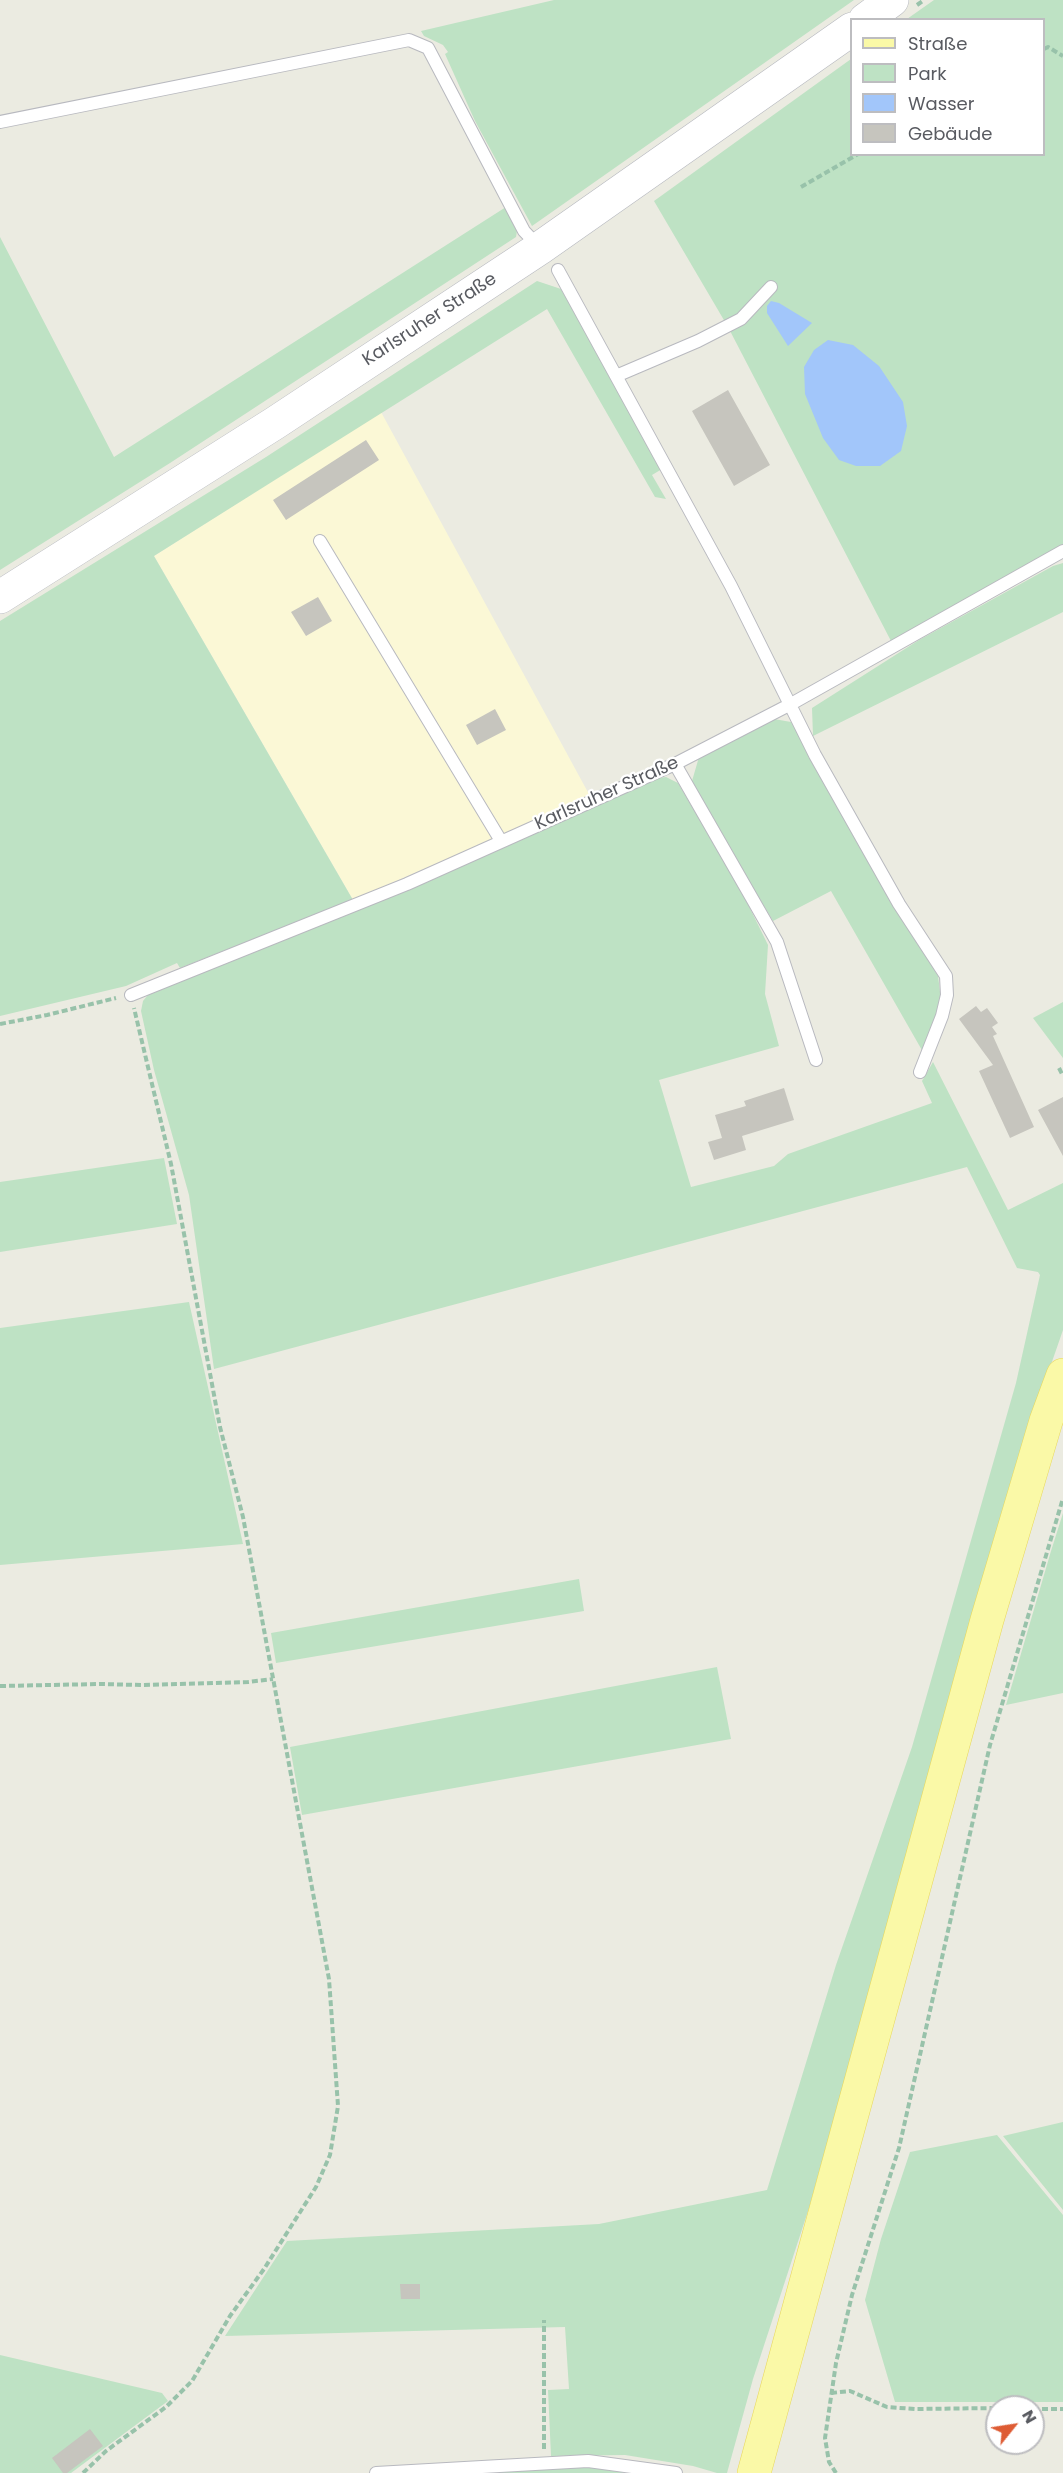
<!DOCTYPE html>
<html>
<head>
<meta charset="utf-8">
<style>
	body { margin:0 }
	#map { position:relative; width:1063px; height:2473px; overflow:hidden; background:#ebebe1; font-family:Poppins,sans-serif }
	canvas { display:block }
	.legend { position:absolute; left:850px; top:18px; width:195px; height:138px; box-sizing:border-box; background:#fff; border:2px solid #bdbdc0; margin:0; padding:8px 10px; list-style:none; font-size:18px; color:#595b61 }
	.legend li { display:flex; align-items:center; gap:12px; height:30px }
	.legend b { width:30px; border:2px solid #bdbdc0 }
	.north { position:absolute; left:985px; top:2395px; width:60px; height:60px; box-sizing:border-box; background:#fff; border:2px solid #bdbdc0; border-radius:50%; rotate:60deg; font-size:16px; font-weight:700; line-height:24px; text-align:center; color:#595b61 }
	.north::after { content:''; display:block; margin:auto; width:21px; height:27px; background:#de5c34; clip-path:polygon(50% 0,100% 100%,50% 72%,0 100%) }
</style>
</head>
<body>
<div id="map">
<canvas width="1063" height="2473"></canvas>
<ul class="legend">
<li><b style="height:8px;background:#faf9a7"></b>Straße</li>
<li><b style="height:16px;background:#bee2c4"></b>Park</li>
<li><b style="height:16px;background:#a2c6fa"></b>Wasser</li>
<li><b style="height:16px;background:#c6c5be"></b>Gebäude</li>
</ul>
<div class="north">N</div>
</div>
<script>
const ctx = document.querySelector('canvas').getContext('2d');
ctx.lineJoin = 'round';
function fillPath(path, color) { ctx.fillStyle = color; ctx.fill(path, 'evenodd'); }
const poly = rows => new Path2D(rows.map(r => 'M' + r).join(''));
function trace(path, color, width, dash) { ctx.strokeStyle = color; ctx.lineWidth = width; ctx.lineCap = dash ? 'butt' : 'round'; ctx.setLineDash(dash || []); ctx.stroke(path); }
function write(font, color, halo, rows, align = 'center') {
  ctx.font = font + ' Poppins,sans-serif'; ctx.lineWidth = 4.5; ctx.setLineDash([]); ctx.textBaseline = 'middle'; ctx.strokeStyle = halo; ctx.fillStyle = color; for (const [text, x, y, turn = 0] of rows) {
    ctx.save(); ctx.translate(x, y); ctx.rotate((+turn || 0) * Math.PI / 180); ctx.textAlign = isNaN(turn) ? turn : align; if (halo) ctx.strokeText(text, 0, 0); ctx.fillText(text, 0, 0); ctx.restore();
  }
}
fillPath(poly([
	[381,412,590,796,353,900,154,556]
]), '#fbf8d6');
fillPath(poly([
	[554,0,854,0,532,226,475,121,445,54,448,52,443,45,424,36,421,31],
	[934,0,1063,0,1063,544,891,641,728,327,654,201,851,59,852,154,1044,154,1044,20,907,19],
	[506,207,517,231,516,237,170,463,0,570,0,237,114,457],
	[537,281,561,289,662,469,652,475,666,499,655,497,547,309,154,556,353,900,180,968,177,963,126,986,0,1016,0,621,266,457],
	[1063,563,1063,612,813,736,812,708,919,640,1053,566],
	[774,719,791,722,938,976,941,999,923,1052,831,891,773,921,720,833,692,781,699,757],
	[666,777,678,783,740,888,768,945,765,994,779,1046,659,1080,691,1187,774,1166,788,1154,932,1103,922,1081,933,1062,1008,1210,1063,1183,1063,1330,1013,1474,810,2205,753,2379,727,2473,717,2473,693,2466,625,2455,551,2456,548,2390,569,2389,565,2327,225,2336,287,2241,599,2224,767,2190,836,1965,912,1747,1016,1383,1040,1275,1038,1272,1017,1268,967,1167,214,1369,189,1195,154,1070,141,1011,143,1001,151,991,401,893,653,779],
	[1063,1002,1063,1058,1033,1018],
	[164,1158,177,1224,0,1252,0,1182],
	[189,1302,243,1544,0,1565,0,1328],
	[1063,1513,1063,1693,1006,1705,1051,1551],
	[579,1579,584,1611,276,1663,271,1633],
	[717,1667,731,1739,302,1815,290,1747],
	[1063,2122,1063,2210,1003,2136],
	[997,2135,1063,2215,1063,2402,895,2402,865,2300,881,2239,910,2152],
	[0,2355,162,2393,168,2401,71,2473,0,2473],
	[586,2467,628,2473,470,2473]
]), '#bee2c4');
fillPath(poly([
	[771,301,779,303,812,323,788,346,767,313,767,306],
	[828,340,853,345,879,366,903,402,907,426,901,451,880,466,856,466,839,460,823,438,805,394,804,367,814,350]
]), '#a2c6fa');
fillPath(poly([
	[728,390,770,465,734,486,692,411],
	[366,440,379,460,286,520,273,500],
	[318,597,332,621,306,636,291,612],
	[495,709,506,730,477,745,466,725],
	[976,1006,981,1012,987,1008,998,1023,992,1027,997,1034,993,1036,1034,1127,1010,1138,979,1071,993,1065,959,1019],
	[784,1088,794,1120,742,1136,746,1150,714,1160,708,1142,722,1138,715,1115,746,1106,744,1101],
	[1063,1097,1063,1156,1038,1110],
	[400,2284,420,2284,420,2299,401,2299],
	[90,2429,103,2446,67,2473,63,2473,52,2458]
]), '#c6c5be');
const lane = poly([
	[0,122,409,40,428,48,524,231,539,247],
	[558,270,731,586,815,755,899,904,946,976,947,995,942,1016,920,1072],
	[616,376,698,341,741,319,771,287],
	[320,541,501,841],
	[675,764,777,942,816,1060],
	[131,995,407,884,675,764,791,704,1063,551],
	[376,2473,588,2461,676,2473]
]);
const secondary = poly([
	[865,20,892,0],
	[0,597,275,423,540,248,852,29]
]);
const primary = poly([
	[754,2473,987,1620,1046,1421,1063,1375]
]);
trace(lane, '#b8b9bf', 14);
trace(secondary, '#b6b8bf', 34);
trace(primary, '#e8d75c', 34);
trace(poly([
	[917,5,924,0],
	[1044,49,1048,47,1063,56],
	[801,187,858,154],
	[0,1024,47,1015,116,998],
	[1059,1068,1063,1076],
	[0,1686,100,1684,141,1685,248,1682,273,1679],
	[831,2393,850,2391,887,2407,915,2409,997,2408],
	[1033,2409,1063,2409],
	[544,2449,544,2320],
	[83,2473,106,2451,166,2407,192,2381,230,2316,264,2269,316,2187,330,2155,338,2106,329,1979,243,1517,220,1427,171,1164,134,1008],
	[836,2473,829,2462,825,2438,836,2363,852,2295,899,2148,990,1745,1063,1498]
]), '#98c2aa', 4, [6, 3]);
trace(lane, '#fff', 12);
trace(secondary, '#fff', 33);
trace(primary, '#faf9a7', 33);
write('18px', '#595b61', '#fff', [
	["Karlsruher Straße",430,320,-33],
	["Karlsruher Straße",607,794,-24]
]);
</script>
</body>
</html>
